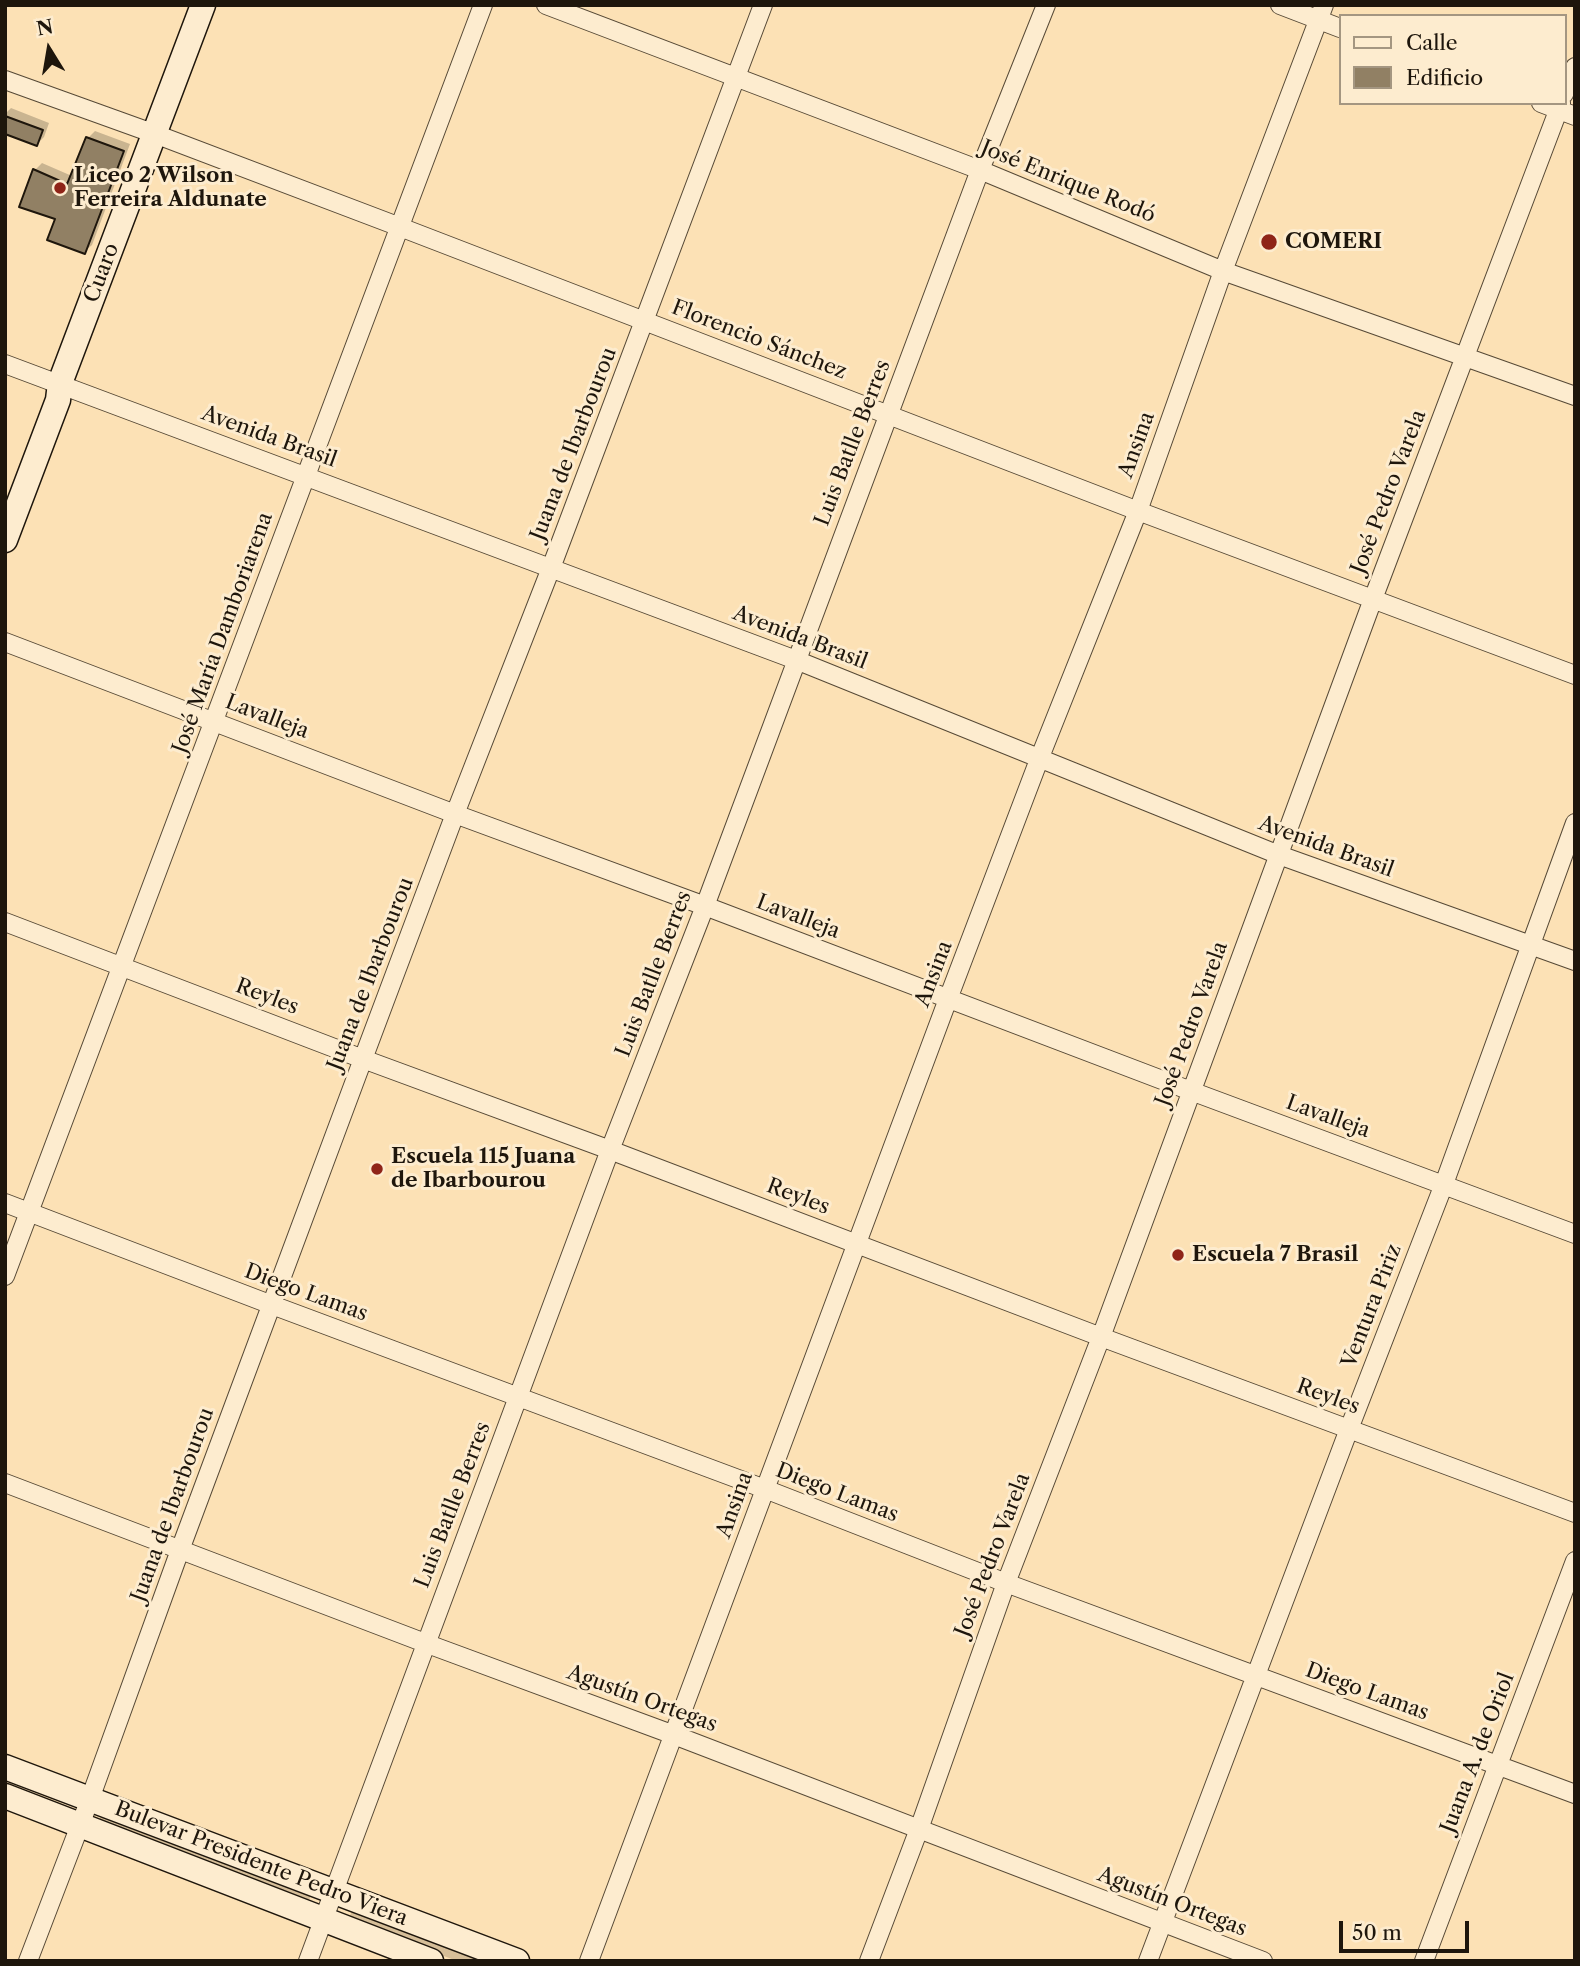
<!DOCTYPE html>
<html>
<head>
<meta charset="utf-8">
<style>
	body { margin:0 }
	#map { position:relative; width:1580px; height:1966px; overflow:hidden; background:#fce1b5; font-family:"Libre Caslon Text",serif }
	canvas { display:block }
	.frame { position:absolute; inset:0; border:7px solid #1e160c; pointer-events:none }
	.legend { position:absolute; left:1339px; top:14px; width:228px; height:91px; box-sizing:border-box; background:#fdeccf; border:2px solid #a49681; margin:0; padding:9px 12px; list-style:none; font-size:21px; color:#1e160c }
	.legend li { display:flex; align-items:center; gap:14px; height:35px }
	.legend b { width:35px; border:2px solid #a49681 }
	.north { position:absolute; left:14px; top:14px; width:70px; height:70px; -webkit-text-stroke:5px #fdeccf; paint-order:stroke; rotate:349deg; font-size:19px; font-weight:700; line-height:28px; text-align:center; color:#1e160c }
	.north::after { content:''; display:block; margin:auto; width:24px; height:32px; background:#1e160c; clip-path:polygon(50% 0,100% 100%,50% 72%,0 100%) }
	.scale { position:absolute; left:1339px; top:1921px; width:130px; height:32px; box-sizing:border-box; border:4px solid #1e160c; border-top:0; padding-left:9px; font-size:21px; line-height:24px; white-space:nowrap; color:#1e160c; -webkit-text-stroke:5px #fdeccf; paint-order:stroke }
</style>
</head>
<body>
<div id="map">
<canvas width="1580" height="1966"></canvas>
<div class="frame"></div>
<ul class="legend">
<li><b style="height:9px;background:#fdeccf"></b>Calle</li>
<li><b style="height:19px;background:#918064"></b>Edificio</li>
</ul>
<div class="north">N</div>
<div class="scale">50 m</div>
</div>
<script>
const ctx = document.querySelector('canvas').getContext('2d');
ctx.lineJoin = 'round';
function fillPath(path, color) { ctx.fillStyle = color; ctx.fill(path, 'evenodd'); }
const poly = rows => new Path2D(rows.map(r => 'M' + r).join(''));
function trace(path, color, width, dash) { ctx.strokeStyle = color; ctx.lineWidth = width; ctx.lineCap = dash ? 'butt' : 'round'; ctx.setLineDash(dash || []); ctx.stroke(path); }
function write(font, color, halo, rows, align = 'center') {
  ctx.font = font + ' "Libre Caslon Text",serif'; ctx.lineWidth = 6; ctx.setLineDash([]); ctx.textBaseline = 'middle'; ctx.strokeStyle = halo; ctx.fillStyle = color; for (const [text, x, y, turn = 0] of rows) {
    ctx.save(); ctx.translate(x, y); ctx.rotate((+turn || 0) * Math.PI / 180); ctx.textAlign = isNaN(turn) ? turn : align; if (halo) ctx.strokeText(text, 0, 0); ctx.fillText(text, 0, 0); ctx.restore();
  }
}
fillPath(poly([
	[103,1815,311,1894,310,1898,308,1901,100,1822,100,1818],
	[353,1910,495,1961,457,1961,352,1921,349,1917]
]), '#d6be98');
fillPath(poly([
	[11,108,49,123,44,137,37,144,5,132,5,114],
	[95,131,130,144,92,245,84,252,35,170,42,163,72,176,88,138]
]), '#0003');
const building = poly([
	[5,116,43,130,37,146,5,134,5,116],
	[86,137,124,151,85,254,47,240,55,219,19,207,33,169,67,184,86,137]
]);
fillPath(building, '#918064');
trace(building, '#1e160c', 2);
const street = poly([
	[546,5,980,170,1223,271,1575,396],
	[1280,5,1340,28],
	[5,80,155,134,400,227,1138,511,1575,675],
	[1564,94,1575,67],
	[1541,103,1575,116],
	[5,364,796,660,1279,855,1575,961],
	[5,642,455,814,705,906,1191,1091,1575,1234],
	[5,922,363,1059,610,1150,1101,1337,1575,1513],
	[5,1203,272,1305,765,1489,1006,1583,1575,1794],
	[5,1276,483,5],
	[5,1483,425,1643,674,1735,1263,1961],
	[28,1961,90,1799,180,1550,363,1059,455,814,551,568,763,5],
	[308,1961,610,1150,705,906,980,170,1046,5],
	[589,1961,948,999,1040,757,1138,511,1223,271,1324,5],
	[869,1961,919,1829,1006,1583,1101,1337,1373,599,1561,103],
	[1148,1961,1349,1429,1444,1184,1575,823],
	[1424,1961,1575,1561]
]);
const secondary = poly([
	[5,540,58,400,60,383,203,5],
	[5,1767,517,1961],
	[5,1796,431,1961]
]);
trace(street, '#564936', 20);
trace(secondary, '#1e160c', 27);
trace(street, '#fdeccf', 18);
trace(secondary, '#fdeccf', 24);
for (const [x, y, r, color] of [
	[60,188,7,"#8f2418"],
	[1269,242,9,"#8f2418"],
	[377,1169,7,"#8f2418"],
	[1178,1255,7,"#8f2418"]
]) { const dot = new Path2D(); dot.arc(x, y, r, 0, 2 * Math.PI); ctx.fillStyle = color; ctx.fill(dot); trace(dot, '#fdeccf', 2.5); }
write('bold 21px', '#1e160c', '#fdeccf', [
	["Liceo 2 Wilson",74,176],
	["Ferreira Aldunate",74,200],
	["COMERI",1285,242],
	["Escuela 115 Juana",391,1157],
	["de Ibarbourou",391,1181],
	["Escuela 7 Brasil",1192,1255]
], 'left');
write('21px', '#1e160c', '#fdeccf', [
	["José Enrique Rodó",1068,182,22],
	["Cuaro",102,273,-69],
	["Florencio Sánchez",759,340,21],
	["Avenida Brasil",269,437,20],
	["Luis Batlle Berres",853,443,-69],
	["Juana de Ibarbourou",574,444,-69],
	["Ansina",1137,445,-70],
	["José Pedro Varela",1389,492,-69],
	["José María Damboriarena",223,633,-70],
	["Avenida Brasil",800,638,21],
	["Lavalleja",267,717,21],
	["Avenida Brasil",1326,847,20],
	["Lavalleja",798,917,21],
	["Juana de Ibarbourou",371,974,-69],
	["Luis Batlle Berres",654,974,-69],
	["Ansina",934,974,-69],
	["Reyles",267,997,21],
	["José Pedro Varela",1192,1024,-70],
	["Lavalleja",1328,1117,20],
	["Reyles",798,1197,21],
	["Diego Lamas",306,1293,20],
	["Ventura Piriz",1372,1306,-69],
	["Reyles",1328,1397,20],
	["Diego Lamas",837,1493,21],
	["Juana de Ibarbourou",173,1505,-70],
	["Luis Batlle Berres",453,1505,-69],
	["Ansina",735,1505,-70],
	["José Pedro Varela",993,1555,-69],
	["Diego Lamas",1367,1692,20],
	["Agustín Ortegas",642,1699,20],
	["Juana A. de Oriol",1478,1753,-69],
	["Bulevar Presidente Pedro Viera",261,1864,21],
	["Agustín Ortegas",1172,1902,21]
]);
</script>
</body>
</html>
